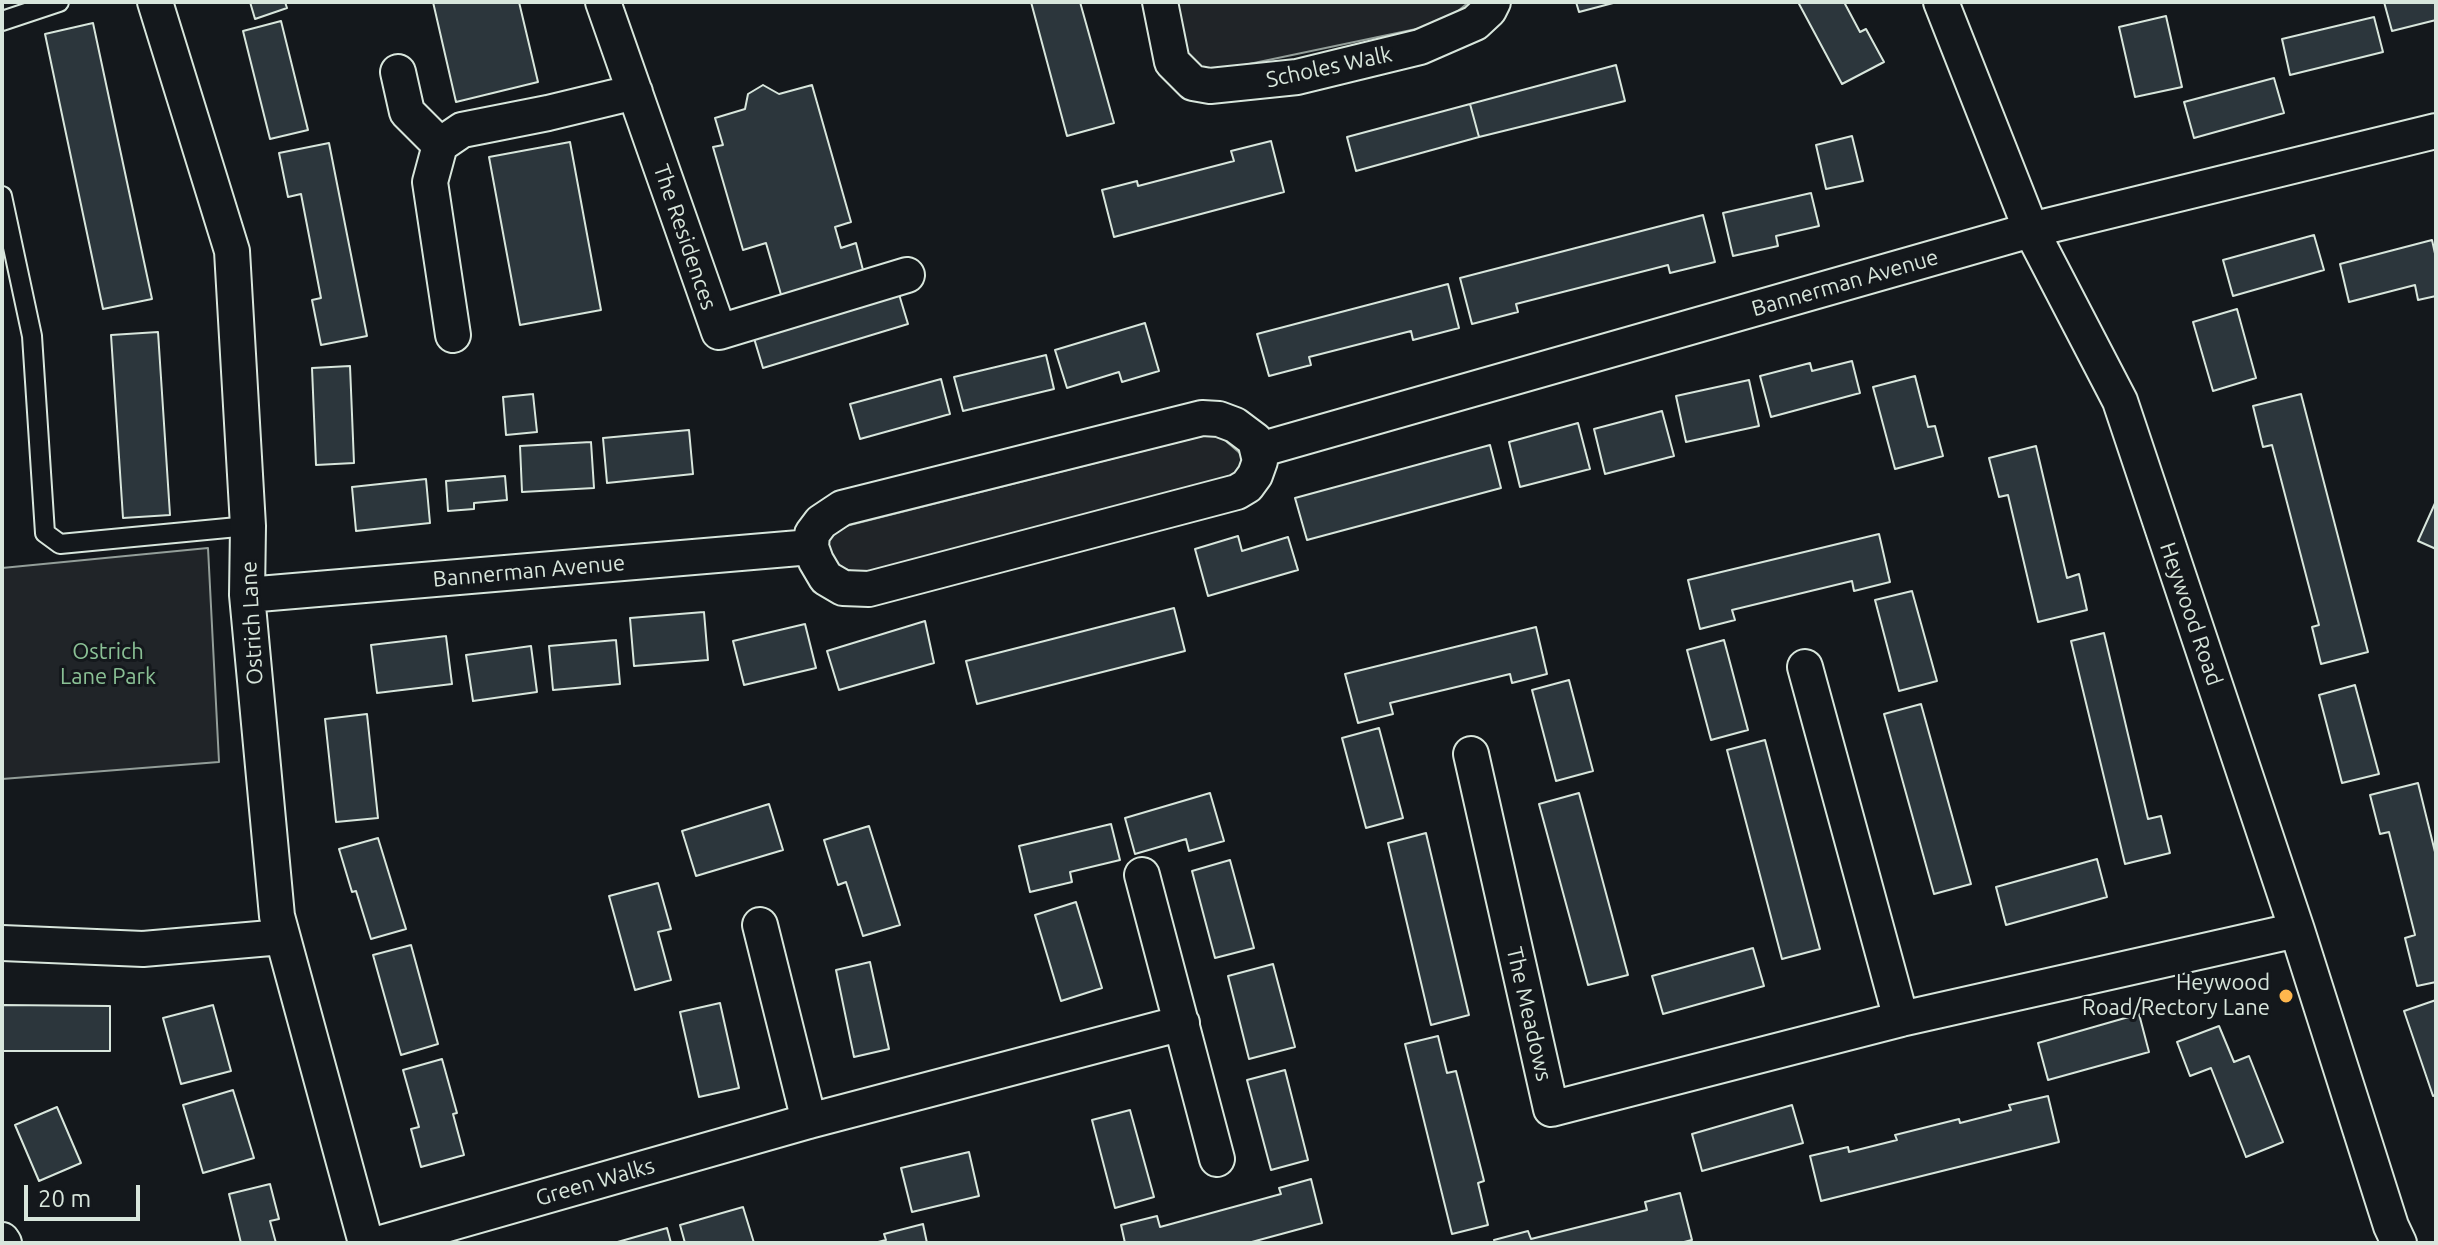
<!DOCTYPE html>
<html>
<head>
<meta charset="utf-8">
<style>
	body { margin:0 }
	#map { position:relative; width:2438px; height:1245px; overflow:hidden; background:#14181c; font-family:Ubuntu,sans-serif }
	canvas { display:block }
	.frame { position:absolute; inset:0; border:4px solid #d8e6dc; pointer-events:none }
	.scale { position:absolute; left:24px; top:1185px; width:116px; height:36px; box-sizing:border-box; border:4px solid #d8e6dc; border-top:0; padding-left:10px; font-size:24px; line-height:28px; white-space:nowrap; color:#d8e6dc; -webkit-text-stroke:6px #14181c; paint-order:stroke }
</style>
</head>
<body>
<div id="map">
<canvas width="2438" height="1245"></canvas>
<div class="frame"></div>
<div class="scale">20 m</div>
</div>
<script>
const ctx = document.querySelector('canvas').getContext('2d');
ctx.lineJoin = 'round';
function fillPath(path, color) { ctx.fillStyle = color; ctx.fill(path, 'evenodd'); }
const poly = rows => new Path2D(rows.map(r => 'M' + r).join(''));
function trace(path, color, width, dash) { ctx.strokeStyle = color; ctx.lineWidth = width; ctx.lineCap = dash ? 'butt' : 'round'; ctx.setLineDash(dash || []); ctx.stroke(path); }
function write(font, color, halo, rows, align = 'center') {
  ctx.font = font + ' Ubuntu,sans-serif'; ctx.lineWidth = 6; ctx.setLineDash([]); ctx.textBaseline = 'middle'; ctx.strokeStyle = halo; ctx.fillStyle = color; for (const [text, x, y, turn = 0] of rows) {
    ctx.save(); ctx.translate(x, y); ctx.rotate((+turn || 0) * Math.PI / 180); ctx.textAlign = isNaN(turn) ? turn : align; if (halo) ctx.strokeText(text, 0, 0); ctx.fillText(text, 0, 0); ctx.restore();
  }
}
const green = poly([
	[1170,2,1469,2,1453,15,1421,28,1211,72,1193,65,1185,53,1170,2],
	[1219,435,1242,455,1242,471,1226,481,860,574,836,566,826,555,829,539,842,527,1202,436,1219,435],
	[208,548,219,762,2,779,2,568,208,548]
]);
fillPath(green, '#202428');
trace(green, '#939e99', 2);
const building = poly([
	[250,2,285,2,287,8,255,19,250,2],
	[433,2,519,2,538,82,456,102,433,2],
	[1031,2,1080,2,1114,123,1067,136,1031,2],
	[1576,2,1617,2,1579,12,1576,2],
	[1798,2,1844,2,1860,32,1866,29,1884,62,1842,84,1798,2],
	[2384,2,2436,2,2436,20,2392,31,2384,2],
	[2166,16,2182,87,2135,97,2119,27,2166,16],
	[2374,17,2383,52,2290,75,2282,39,2374,17],
	[281,21,308,130,270,139,243,31,281,21],
	[93,23,152,299,103,309,45,34,93,23],
	[1616,65,1625,101,1479,137,1470,104,1616,65],
	[2274,78,2284,113,2194,138,2184,102,2274,78],
	[763,85,779,94,812,85,851,222,835,227,841,248,856,243,864,274,782,298,766,243,743,250,713,147,723,145,715,118,745,109,748,94,763,85],
	[1470,104,1479,137,1356,171,1347,137,1470,104],
	[1852,136,1863,181,1826,189,1816,145,1852,136],
	[1271,141,1284,192,1114,237,1102,190,1137,181,1138,186,1234,161,1231,151,1271,141],
	[570,142,601,310,520,325,489,157,570,142],
	[329,143,367,336,321,345,312,300,321,298,301,194,288,197,279,153,329,143],
	[1811,193,1819,226,1776,236,1778,246,1733,256,1723,213,1811,193],
	[1703,215,1715,262,1670,273,1668,265,1516,304,1518,312,1472,324,1460,278,1703,215],
	[2314,235,2324,270,2233,296,2223,260,2314,235],
	[2432,240,2436,258,2436,296,2418,300,2415,285,2349,302,2340,264,2432,240],
	[1448,284,1459,328,1413,340,1411,331,1309,357,1311,365,1269,376,1257,334,1448,284],
	[898,291,908,324,763,368,753,335,898,291],
	[2237,309,2256,378,2213,391,2193,322,2237,309],
	[1145,323,1159,371,1122,382,1119,372,1067,388,1055,350,1145,323],
	[158,332,170,515,123,518,111,335,158,332],
	[1046,355,1054,389,963,411,954,377,1046,355],
	[1852,361,1860,393,1771,417,1760,376,1810,363,1812,371,1852,361],
	[350,366,354,463,316,465,312,368,350,366],
	[1915,376,1928,427,1935,426,1943,456,1895,469,1873,387,1915,376],
	[941,379,950,414,860,439,850,404,941,379],
	[1749,380,1759,426,1686,442,1676,396,1749,380],
	[533,394,537,432,506,435,503,397,533,394],
	[2301,394,2368,652,2321,664,2312,627,2319,625,2272,445,2263,447,2253,406,2301,394],
	[1662,411,1674,456,1605,474,1594,429,1662,411],
	[1578,423,1590,469,1520,487,1509,442,1578,423],
	[689,430,693,474,607,483,603,438,689,430],
	[591,442,594,488,522,492,520,446,591,442],
	[1490,445,1501,488,1307,540,1295,498,1490,445],
	[2036,446,2067,578,2079,574,2087,610,2038,622,2008,495,1999,497,1989,458,2036,446],
	[505,476,507,500,474,503,474,509,448,511,446,481,505,476],
	[426,479,430,523,356,531,352,487,426,479],
	[2436,501,2436,549,2418,541,2436,501],
	[1879,534,1890,582,1854,591,1852,581,1732,610,1735,620,1700,629,1688,580,1879,534],
	[1238,536,1242,551,1288,537,1298,570,1208,596,1195,549,1238,536],
	[1912,591,1937,681,1899,691,1875,600,1912,591],
	[1174,608,1185,651,977,704,966,661,1174,608],
	[704,612,708,660,634,666,630,618,704,612],
	[925,621,934,663,839,690,827,651,925,621],
	[805,624,816,668,744,685,733,641,805,624],
	[1536,627,1547,674,1512,683,1510,674,1390,703,1393,714,1358,723,1345,674,1536,627],
	[2104,633,2148,819,2161,816,2170,853,2125,864,2071,641,2104,633],
	[446,636,452,684,377,693,371,645,446,636],
	[616,640,620,684,553,690,549,646,616,640],
	[1724,640,1748,730,1711,740,1687,650,1724,640],
	[531,646,537,692,473,701,466,655,531,646],
	[1569,680,1593,771,1556,781,1532,690,1569,680],
	[2355,685,2379,774,2342,783,2319,695,2355,685],
	[1921,704,1971,884,1934,894,1884,714,1921,704],
	[367,714,378,818,336,822,325,719,367,714],
	[1379,728,1403,818,1366,828,1342,738,1379,728],
	[1765,740,1820,949,1782,959,1727,750,1765,740],
	[2418,783,2436,856,2436,982,2417,986,2405,938,2415,935,2389,832,2380,834,2370,795,2418,783],
	[1210,793,1224,841,1189,851,1186,839,1135,854,1125,818,1210,793],
	[1579,793,1628,975,1588,985,1539,804,1579,793],
	[769,804,783,850,696,876,682,831,769,804],
	[1111,824,1120,860,1070,872,1072,882,1030,892,1019,846,1111,824],
	[869,826,900,925,863,936,846,882,838,885,824,840,869,826],
	[1426,833,1469,1015,1431,1025,1388,843,1426,833],
	[378,838,406,929,371,939,356,891,352,892,339,849,378,838],
	[2097,859,2107,897,2006,925,1996,887,2097,859],
	[1230,860,1254,948,1215,958,1192,871,1230,860],
	[658,883,671,929,658,932,671,980,635,990,609,896,658,883],
	[1076,902,1102,988,1061,1001,1035,915,1076,902],
	[411,945,438,1044,401,1055,373,955,411,945],
	[1753,948,1764,986,1663,1014,1652,976,1753,948],
	[870,962,889,1049,854,1057,836,970,870,962],
	[1273,964,1295,1047,1249,1059,1228,976,1273,964],
	[2436,1000,2436,1095,2433,1096,2404,1011,2436,1000],
	[720,1003,739,1088,699,1097,680,1012,720,1003],
	[3,1005,110,1006,110,1051,3,1051,3,1005],
	[213,1005,231,1071,181,1084,163,1018,213,1005],
	[2139,1014,2149,1052,2048,1080,2038,1043,2139,1014],
	[2219,1026,2234,1062,2249,1056,2283,1142,2246,1157,2211,1068,2190,1076,2177,1042,2219,1026],
	[1438,1036,1447,1073,1456,1071,1484,1181,1478,1183,1488,1225,1452,1234,1405,1044,1438,1036],
	[442,1059,457,1113,453,1114,464,1155,421,1167,411,1129,419,1127,403,1070,442,1059],
	[1285,1070,1308,1160,1271,1170,1247,1080,1285,1070],
	[233,1090,254,1158,203,1173,183,1105,233,1090],
	[2048,1096,2059,1142,1821,1201,1810,1156,1848,1147,1849,1152,1897,1140,1895,1135,1959,1119,1960,1123,2011,1110,2009,1105,2048,1096],
	[1792,1105,1803,1143,1702,1171,1692,1134,1792,1105],
	[57,1107,81,1163,39,1181,15,1125,57,1107],
	[1130,1110,1154,1197,1115,1208,1092,1120,1130,1110],
	[969,1152,979,1196,912,1212,901,1168,969,1152],
	[1311,1179,1322,1223,1248,1243,1125,1243,1121,1225,1157,1216,1160,1227,1281,1194,1279,1188,1311,1179],
	[270,1184,279,1219,270,1221,276,1243,241,1243,229,1194,270,1184],
	[1680,1193,1692,1240,1680,1243,1495,1243,1494,1240,1528,1231,1531,1239,1647,1210,1645,1202,1680,1193],
	[743,1207,754,1243,685,1243,680,1225,743,1207],
	[923,1224,927,1243,874,1243,886,1240,884,1234,923,1224],
	[667,1228,671,1243,614,1243,667,1228]
]);
fillPath(building, '#2c363c');
trace(building, '#d8e6dc', 2);
const lane = poly([
	[2,21,59,2],
	[2,196,32,336,45,533,60,544,248,526]
]);
const street = poly([
	[155,2,232,251,248,526,247,595,277,916,366,1243],
	[603,2,719,332,907,275],
	[1160,2,1172,62,1193,83,1210,86,1297,77,1420,47,1475,23,1489,10,1493,2],
	[1941,2,2031,230,2120,401,2297,930,2391,1226,2399,1243],
	[398,72,407,112,440,145],
	[453,335,430,182,440,145,462,130,548,113,635,92],
	[1202,418,1219,419,1235,425,1255,440,1260,461,1255,475,1247,486,1237,492,869,589,843,588,826,578,816,561,811,547,812,534,821,522,842,508,1202,418],
	[1259,450,2031,230,2436,131],
	[247,595,811,547],
	[1805,667,1901,1019],
	[1471,754,1551,1109,1901,1019,2297,930],
	[1142,875,1217,1159],
	[760,925,809,1121],
	[2,943,143,949,282,937],
	[2,1240,4,1243],
	[381,1243,809,1121,1182,1023]
]);
trace(lane, '#d8e6dc', 22);
trace(street, '#d8e6dc', 38);
trace(lane, '#14181c', 18);
trace(street, '#14181c', 34);
for (const [x, y, r, color] of [
	[2286,996,8,"#ffb74d"]
]) { const dot = new Path2D(); dot.arc(x, y, r, 0, 2 * Math.PI); ctx.fillStyle = color; ctx.fill(dot); trace(dot, '#14181c', 3); }
write('22px', '#d8e6dc', '#14181c', [
	["Scholes Walk",1329,67,-12],
	["The Residences",685,237,71],
	["Bannerman Avenue",1845,283,-16],
	["Bannerman Avenue",529,571,-5],
	["Heywood Road",2191,614,71],
	["Ostrich Lane",252,623,-93],
	["The Meadows",1529,1014,77],
	["Green Walks",595,1182,-16]
]);
write('22px', '#8ac095', '#14181c', [
	["Ostrich",108,652],
	["Lane Park",108,677]
]);
write('22px', '#d8e6dc', '#14181c', [
	["Heywood",2270,983],
	["Road/Rectory Lane",2270,1008]
], 'right');
</script>
</body>
</html>
